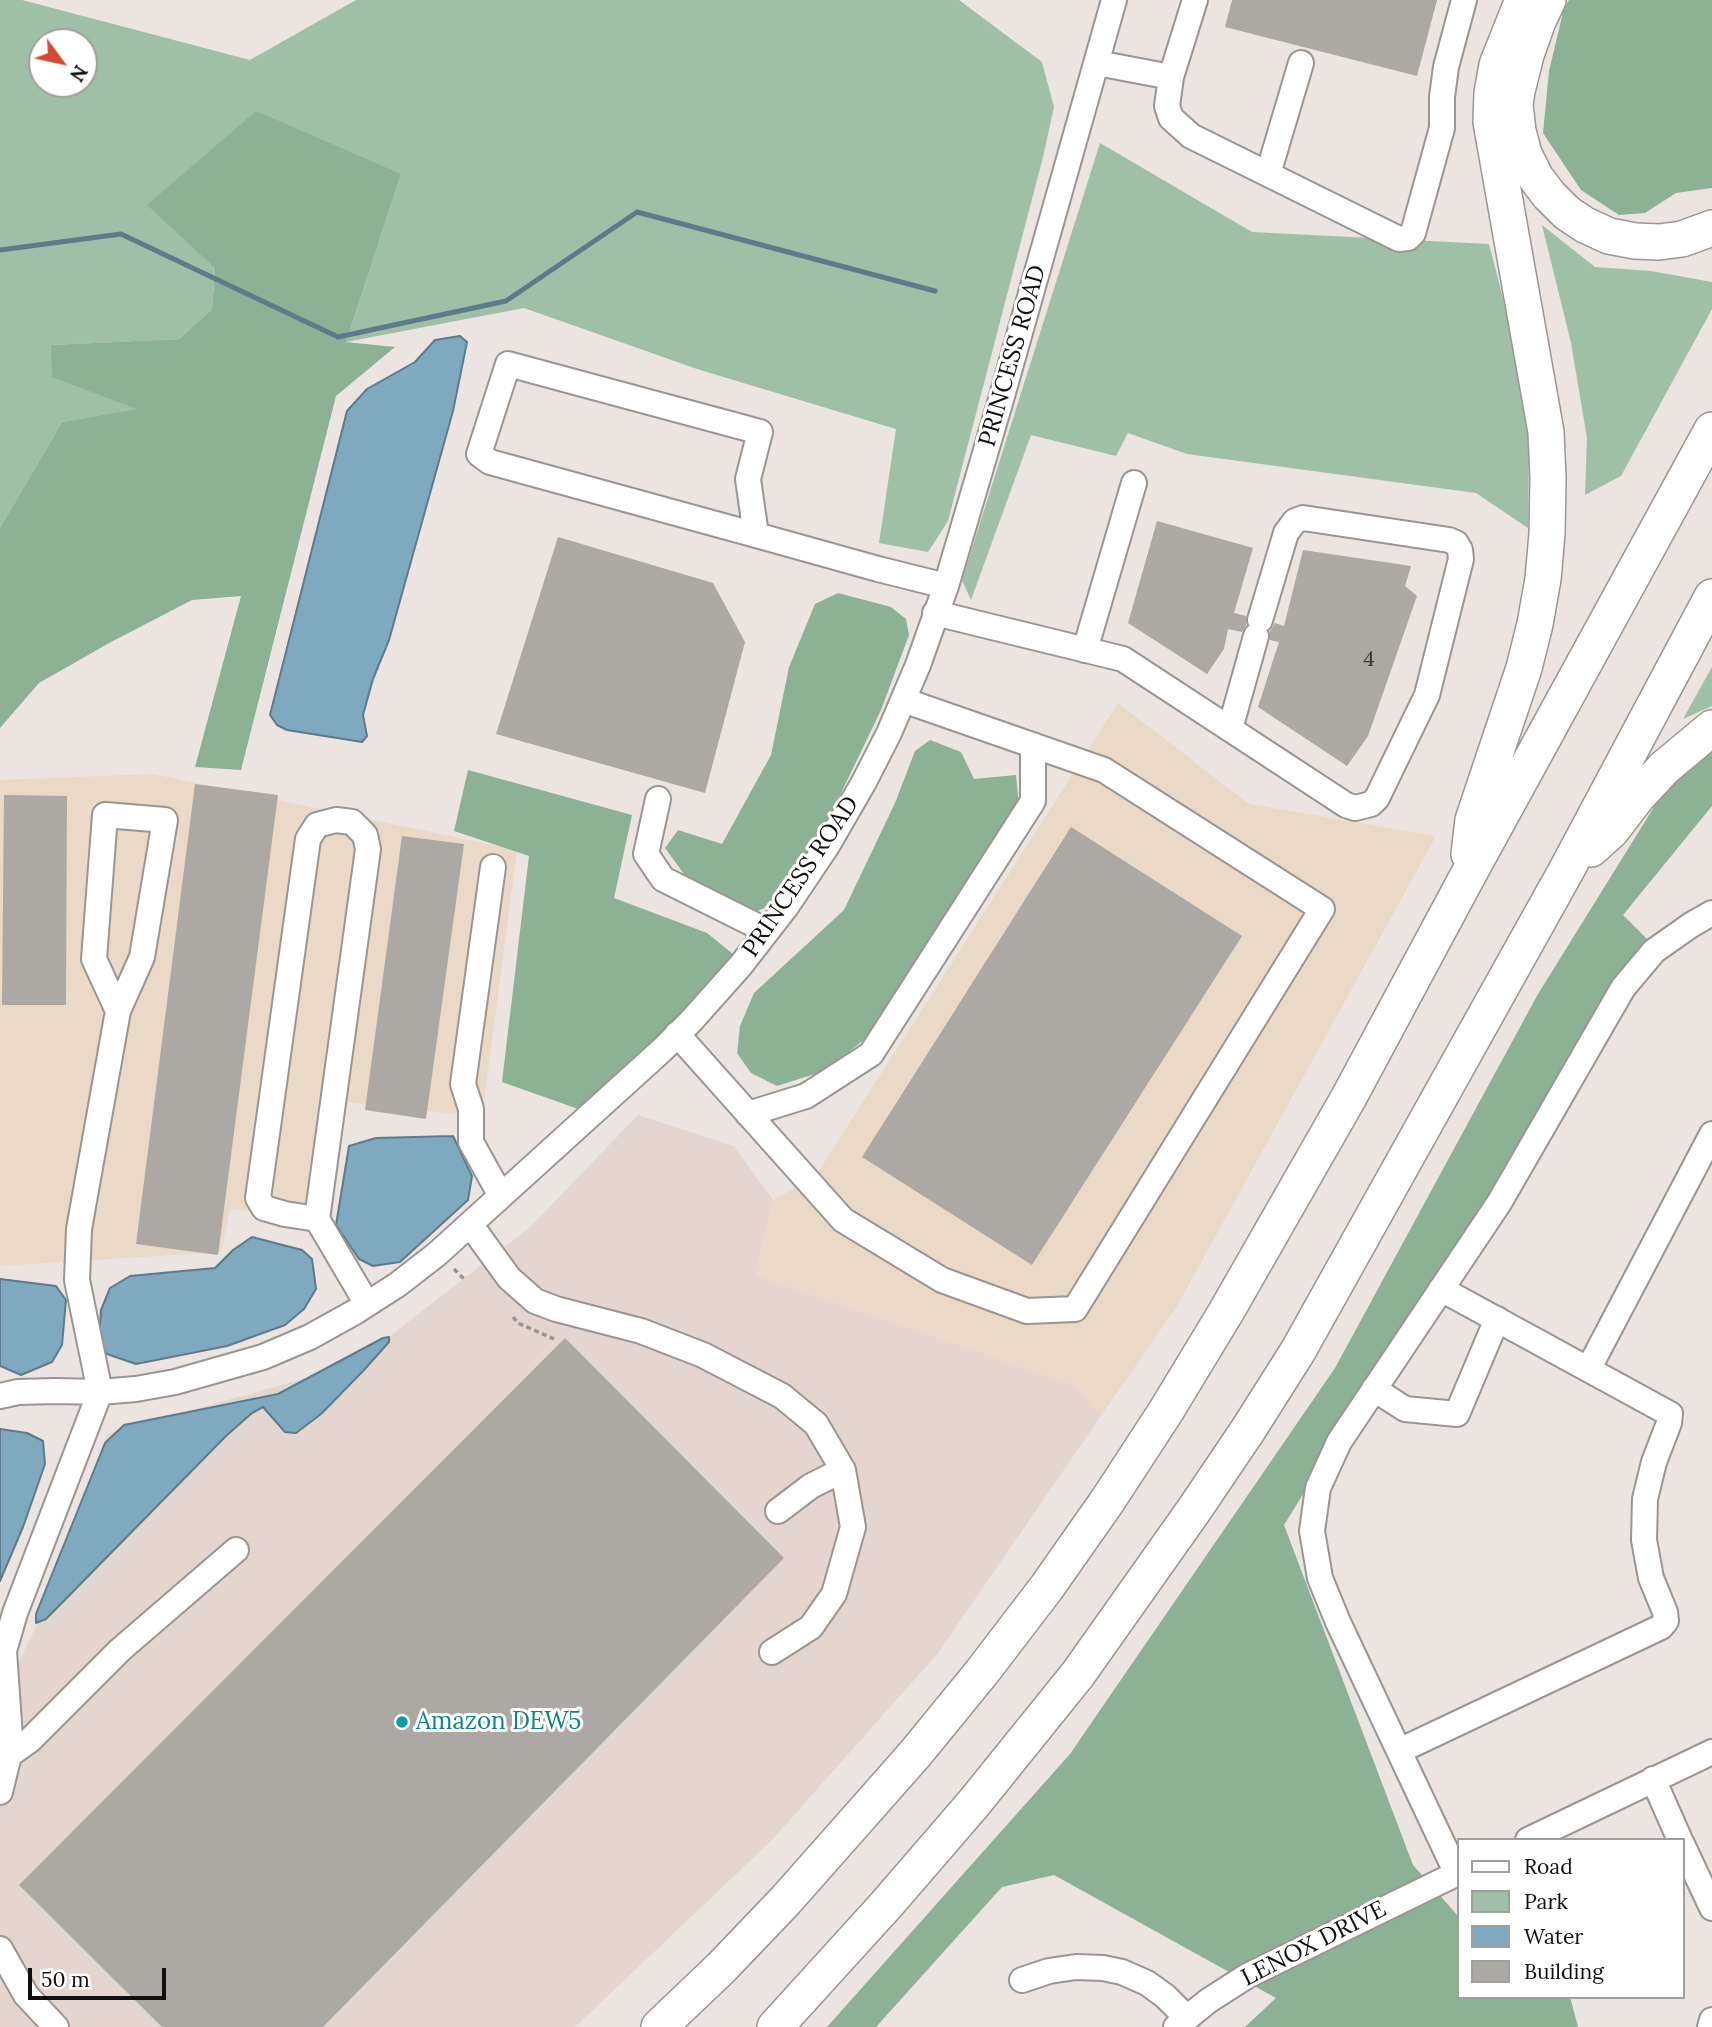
<!DOCTYPE html>
<html>
<head>
<meta charset="utf-8">
<style>
	body { margin:0 }
	#map { position:relative; width:1712px; height:2027px; overflow:hidden; background:#ebe4e1; font-family:Lora,serif }
	canvas { display:block }
	.legend { position:absolute; left:1457px; top:1838px; width:228px; height:161px; box-sizing:border-box; background:#fff; border:2px solid #a09f9f; margin:0; padding:9px 12px; list-style:none; font-size:21px; color:#110f0e }
	.legend li { display:flex; align-items:center; gap:14px; height:35px }
	.legend b { width:35px; border:2px solid #a09f9f }
	.north { position:absolute; left:28px; top:28px; width:70px; height:70px; box-sizing:border-box; background:#fff; border:2px solid #a09f9f; border-radius:50%; rotate:123deg; font-size:19px; font-weight:700; line-height:28px; text-align:center; color:#110f0e }
	.north::after { content:''; display:block; margin:auto; width:24px; height:32px; background:#d54a2f; clip-path:polygon(50% 0,100% 100%,50% 72%,0 100%) }
	.scale { position:absolute; left:28px; top:1968px; width:138px; height:32px; box-sizing:border-box; border:4px solid #110f0e; border-top:0; padding-left:9px; font-size:21px; line-height:24px; white-space:nowrap; color:#110f0e; -webkit-text-stroke:5px #fff; paint-order:stroke }
</style>
</head>
<body>
<div id="map">
<canvas width="1712" height="2027"></canvas>
<ul class="legend">
<li><b style="height:9px;background:#fff"></b>Road</li>
<li><b style="height:19px;background:#9fbfa7"></b>Park</li>
<li><b style="height:19px;background:#7ea9bf"></b>Water</li>
<li><b style="height:19px;background:#aca8a3"></b>Building</li>
</ul>
<div class="north">N</div>
<div class="scale">50 m</div>
</div>
<script>
const ctx = document.querySelector('canvas').getContext('2d');
ctx.lineJoin = 'round';
function fillPath(path, color) { ctx.fillStyle = color; ctx.fill(path, 'evenodd'); }
const poly = rows => new Path2D(rows.map(r => 'M' + r).join(''));
function trace(path, color, width, dash) { ctx.strokeStyle = color; ctx.lineWidth = width; ctx.lineCap = dash ? 'butt' : 'round'; ctx.setLineDash(dash || []); ctx.stroke(path); }
function write(font, color, halo, rows, align = 'center') {
  ctx.font = font + ' Lora,serif'; ctx.lineWidth = 6; ctx.setLineDash([]); ctx.textBaseline = 'middle'; ctx.strokeStyle = halo; ctx.fillStyle = color; for (const [text, x, y, turn = 0] of rows) {
    ctx.save(); ctx.translate(x, y); ctx.rotate((+turn || 0) * Math.PI / 180); ctx.textAlign = isNaN(turn) ? turn : align; if (halo) ctx.strokeText(text, 0, 0); ctx.fillText(text, 0, 0); ctx.restore();
  }
}
fillPath(poly([
	[638,1115,734,1146,773,1200,756,1275,1075,1385,1101,1416,938,1653,772,1840,575,2027,0,2027,0,1699,58,1583,107,1434,320,1374,376,1347,530,1227]
]), '#e4d6cf');
fillPath(poly([
	[1118,703,1249,804,1436,836,1177,1306,1101,1416,1075,1385,756,1275,773,1200,815,1177],
	[153,774,517,850,482,1117,339,1101,321,1220,230,1209,221,1252,0,1266,0,780]
]), '#ead9c7');
fillPath(poly([
	[0,0,22,0,250,60,356,0,959,0,1042,62,1054,107,1043,157,948,521,928,552,879,543,896,429,697,369,524,308,346,342,401,174,215,268,212,309,179,339,52,345,53,377,137,409,62,422,0,528],
	[42,42,84,42,84,84,42,84],
	[1100,143,1252,232,1489,244,1514,341,1529,440,1528,528,1476,493,1187,454,1128,433,1116,456,1031,435,971,600,962,580],
	[1542,225,1595,267,1651,271,1712,282,1712,309,1621,476,1585,495,1587,438,1571,343],
	[1712,667,1712,706,1683,719]
]), '#9fbfa7');
fillPath(poly([
	[1569,0,1712,0,1712,188,1676,193,1645,213,1619,215,1581,190,1543,133,1549,71,1564,8],
	[256,111,401,174,346,342,395,347,336,396,241,770,195,767,241,596,192,600,111,642,39,683,0,728,0,528,62,422,136,409,52,377,51,345,179,339,212,309,215,268,147,205],
	[838,593,891,607,906,619,909,635,881,710,820,837,773,904,751,914,684,874,665,848,678,830,722,844,771,755,789,667,815,604],
	[930,740,961,752,974,779,1016,775,1019,805,878,1029,824,1071,777,1086,751,1073,737,1053,740,1026,754,993,844,910,895,803,915,751],
	[1712,752,1712,806,1623,915,1647,939,1284,1525,1413,1865,1458,1916,1458,1997,1570,1997,1578,2027,1245,2027,1276,1998,1054,1875,1002,1887,876,2027,827,2027,1070,1754,1335,1368,1538,994,1677,770],
	[468,770,632,815,614,898,707,933,733,954,670,1026,581,1110,502,1082,529,856,454,831]
]), '#8cb195');
const water = poly([
	[460,336,467,342,453,411,389,640,373,679,363,715,367,736,362,742,287,730,277,725,270,715,347,411,367,389,415,362,435,340,460,336],
	[453,1136,472,1176,468,1200,400,1262,373,1266,359,1259,336,1225,349,1146,376,1138,453,1136],
	[252,1237,302,1250,312,1259,316,1289,304,1309,285,1325,227,1346,136,1364,107,1354,99,1341,101,1310,110,1288,130,1276,215,1268,233,1250,252,1237],
	[0,1279,56,1286,66,1300,62,1345,52,1362,21,1375,0,1366,0,1279],
	[389,1337,389,1342,364,1370,321,1414,296,1433,285,1432,263,1407,252,1413,226,1436,46,1619,36,1623,36,1614,105,1443,124,1425,278,1394,383,1338,389,1337],
	[0,1429,27,1433,43,1441,45,1464,23,1527,0,1581,0,1429]
]);
fillPath(water, '#7ea9bf');
trace(water, '#5d7b8a', 2);
trace(poly([
	[0,250,121,234,338,337,506,301,637,212,935,291]
]), '#5d7b8a', 5);
fillPath(poly([
	[1232,0,1437,0,1417,76,1225,27],
	[1157,521,1253,548,1234,613,1246,616,1246,625,1242,632,1228,629,1224,649,1207,674,1128,623],
	[558,537,713,583,745,642,705,793,496,734],
	[1303,550,1411,566,1405,586,1417,596,1368,736,1347,766,1258,707,1279,642,1270,640,1270,631,1275,623,1284,626],
	[195,784,278,795,218,1255,136,1244],
	[4,795,67,796,66,1005,2,1005],
	[1071,827,1242,936,1032,1265,862,1157],
	[402,836,464,844,426,1119,365,1110],
	[565,1338,784,1558,323,2027,162,2027,19,1885]
]), '#aca8a3');
const minor = poly([
	[1097,63,1171,77,1195,0],
	[1171,77,1167,106,1171,118,1191,136,1399,239,1408,238,1413,233,1442,128,1442,97,1446,67,1464,0],
	[1268,174,1301,63],
	[756,535,748,479,760,432,508,364,479,454,490,462,756,535,878,569,946,586],
	[935,613,1123,659,1346,805,1355,808,1371,804,1377,798,1427,695,1461,559,1460,550,1456,543,1449,540,1303,518,1295,521,1286,533,1260,620],
	[1085,650,1134,483],
	[1230,729,1256,636],
	[658,799,646,854,663,879,767,931],
	[493,867,463,1084,471,1109,471,1142,501,1196],
	[118,1011,94,959,105,815,165,820,142,957,118,1011,79,1229,77,1280,100,1392,15,1613,4,1651,10,1737,9,1755,30,1740,120,1650,236,1550],
	[677,1034,843,1220,942,1280,1027,1311,1075,1309,1322,909,1104,770,903,700],
	[748,1114,806,1096,871,1054,1033,801,1033,745],
	[317,1219,368,849,365,835,352,822,336,820,317,825,308,839,258,1198,264,1208,285,1214,317,1219,367,1304],
	[470,1224,509,1278,535,1301,556,1309,641,1331,703,1355,782,1396,816,1424,843,1470,853,1527,834,1594,811,1627,772,1652],
	[1589,1368,1712,1134],
	[1374,1389,1405,1409,1457,1414,1497,1319],
	[0,1396,18,1392,55,1391,100,1392,136,1389,175,1382,263,1357,310,1337,355,1312,397,1285,437,1254,662,1050,692,1020,741,965,786,907,827,846,864,782,889,733,918,665,946,586,1000,403,1114,0],
	[778,1511,811,1486,843,1470],
	[1399,1751,1661,1627,1666,1621,1665,1612,1651,1578,1644,1540,1645,1499,1654,1462,1669,1423,1670,1414,1441,1289],
	[1653,1779,1680,1840],
	[0,1792,9,1755],
	[1528,1840,1712,1752],
	[1682,1844,1712,1908],
	[1457,1874,1338,1622,1320,1578,1312,1531,1318,1488,1339,1442,1499,1203,1623,988,1654,951,1691,925,1712,913],
	[0,1949,26,1995,56,2027],
	[1022,1980,1049,1971,1076,1967,1103,1968,1122,1972,1147,1983,1165,1996,1187,2018],
	[1176,2027,1208,2001,1247,1976,1458,1873],
	[1710,2027,1712,2020]
]);
const highway = poly([
	[1548,0,1538,21,1526,55,1517,91,1515,105,1518,131,1524,154,1536,178,1549,195,1567,213,1585,225,1609,236,1635,241,1659,242,1682,239,1712,228],
	[1591,849,1611,831,1638,796,1664,768,1712,728],
	[1469,854,1473,820,1524,668,1535,624,1543,579,1547,534,1548,478,1546,432,1491,122,1492,93,1497,65,1523,0],
	[659,2027,721,1968,786,1900,915,1754,982,1672,1047,1587,1108,1500,1166,1411,1226,1312,1349,1097,1466,879,1712,430],
	[775,2027,886,1905,974,1803,1078,1674,1194,1510,1248,1430,1298,1351,1566,871,1712,597]
]);
trace(minor, '#9b9592', 28);
trace(highway, '#9b9592', 38);
trace(poly([
	[454,1269,466,1281],
	[513,1317,518,1323,554,1339]
]), '#989391', 3.5, [5, 3.5]);
trace(minor, '#fff', 24);
trace(highway, '#fff', 35);
for (const [x, y, r, color] of [
	[402,1722,7,"#0f9aa8"]
]) { const dot = new Path2D(); dot.arc(x, y, r, 0, 2 * Math.PI); ctx.fillStyle = color; ctx.fill(dot); trace(dot, '#fff', 2.5); }
write('21px', '#383533', null, [
	["4",1369,660]
]);
write('24px', '#110f0e', '#fff', [
	["PRINCESS ROAD",1013,356,-74],
	["PRINCESS ROAD",801,877,-56],
	["LENOX DRIVE",1314,1944,-27]
]);
write('24px', '#0d838f', '#fff', [
	["Amazon DEW5",416,1722]
], 'left');
</script>
</body>
</html>
